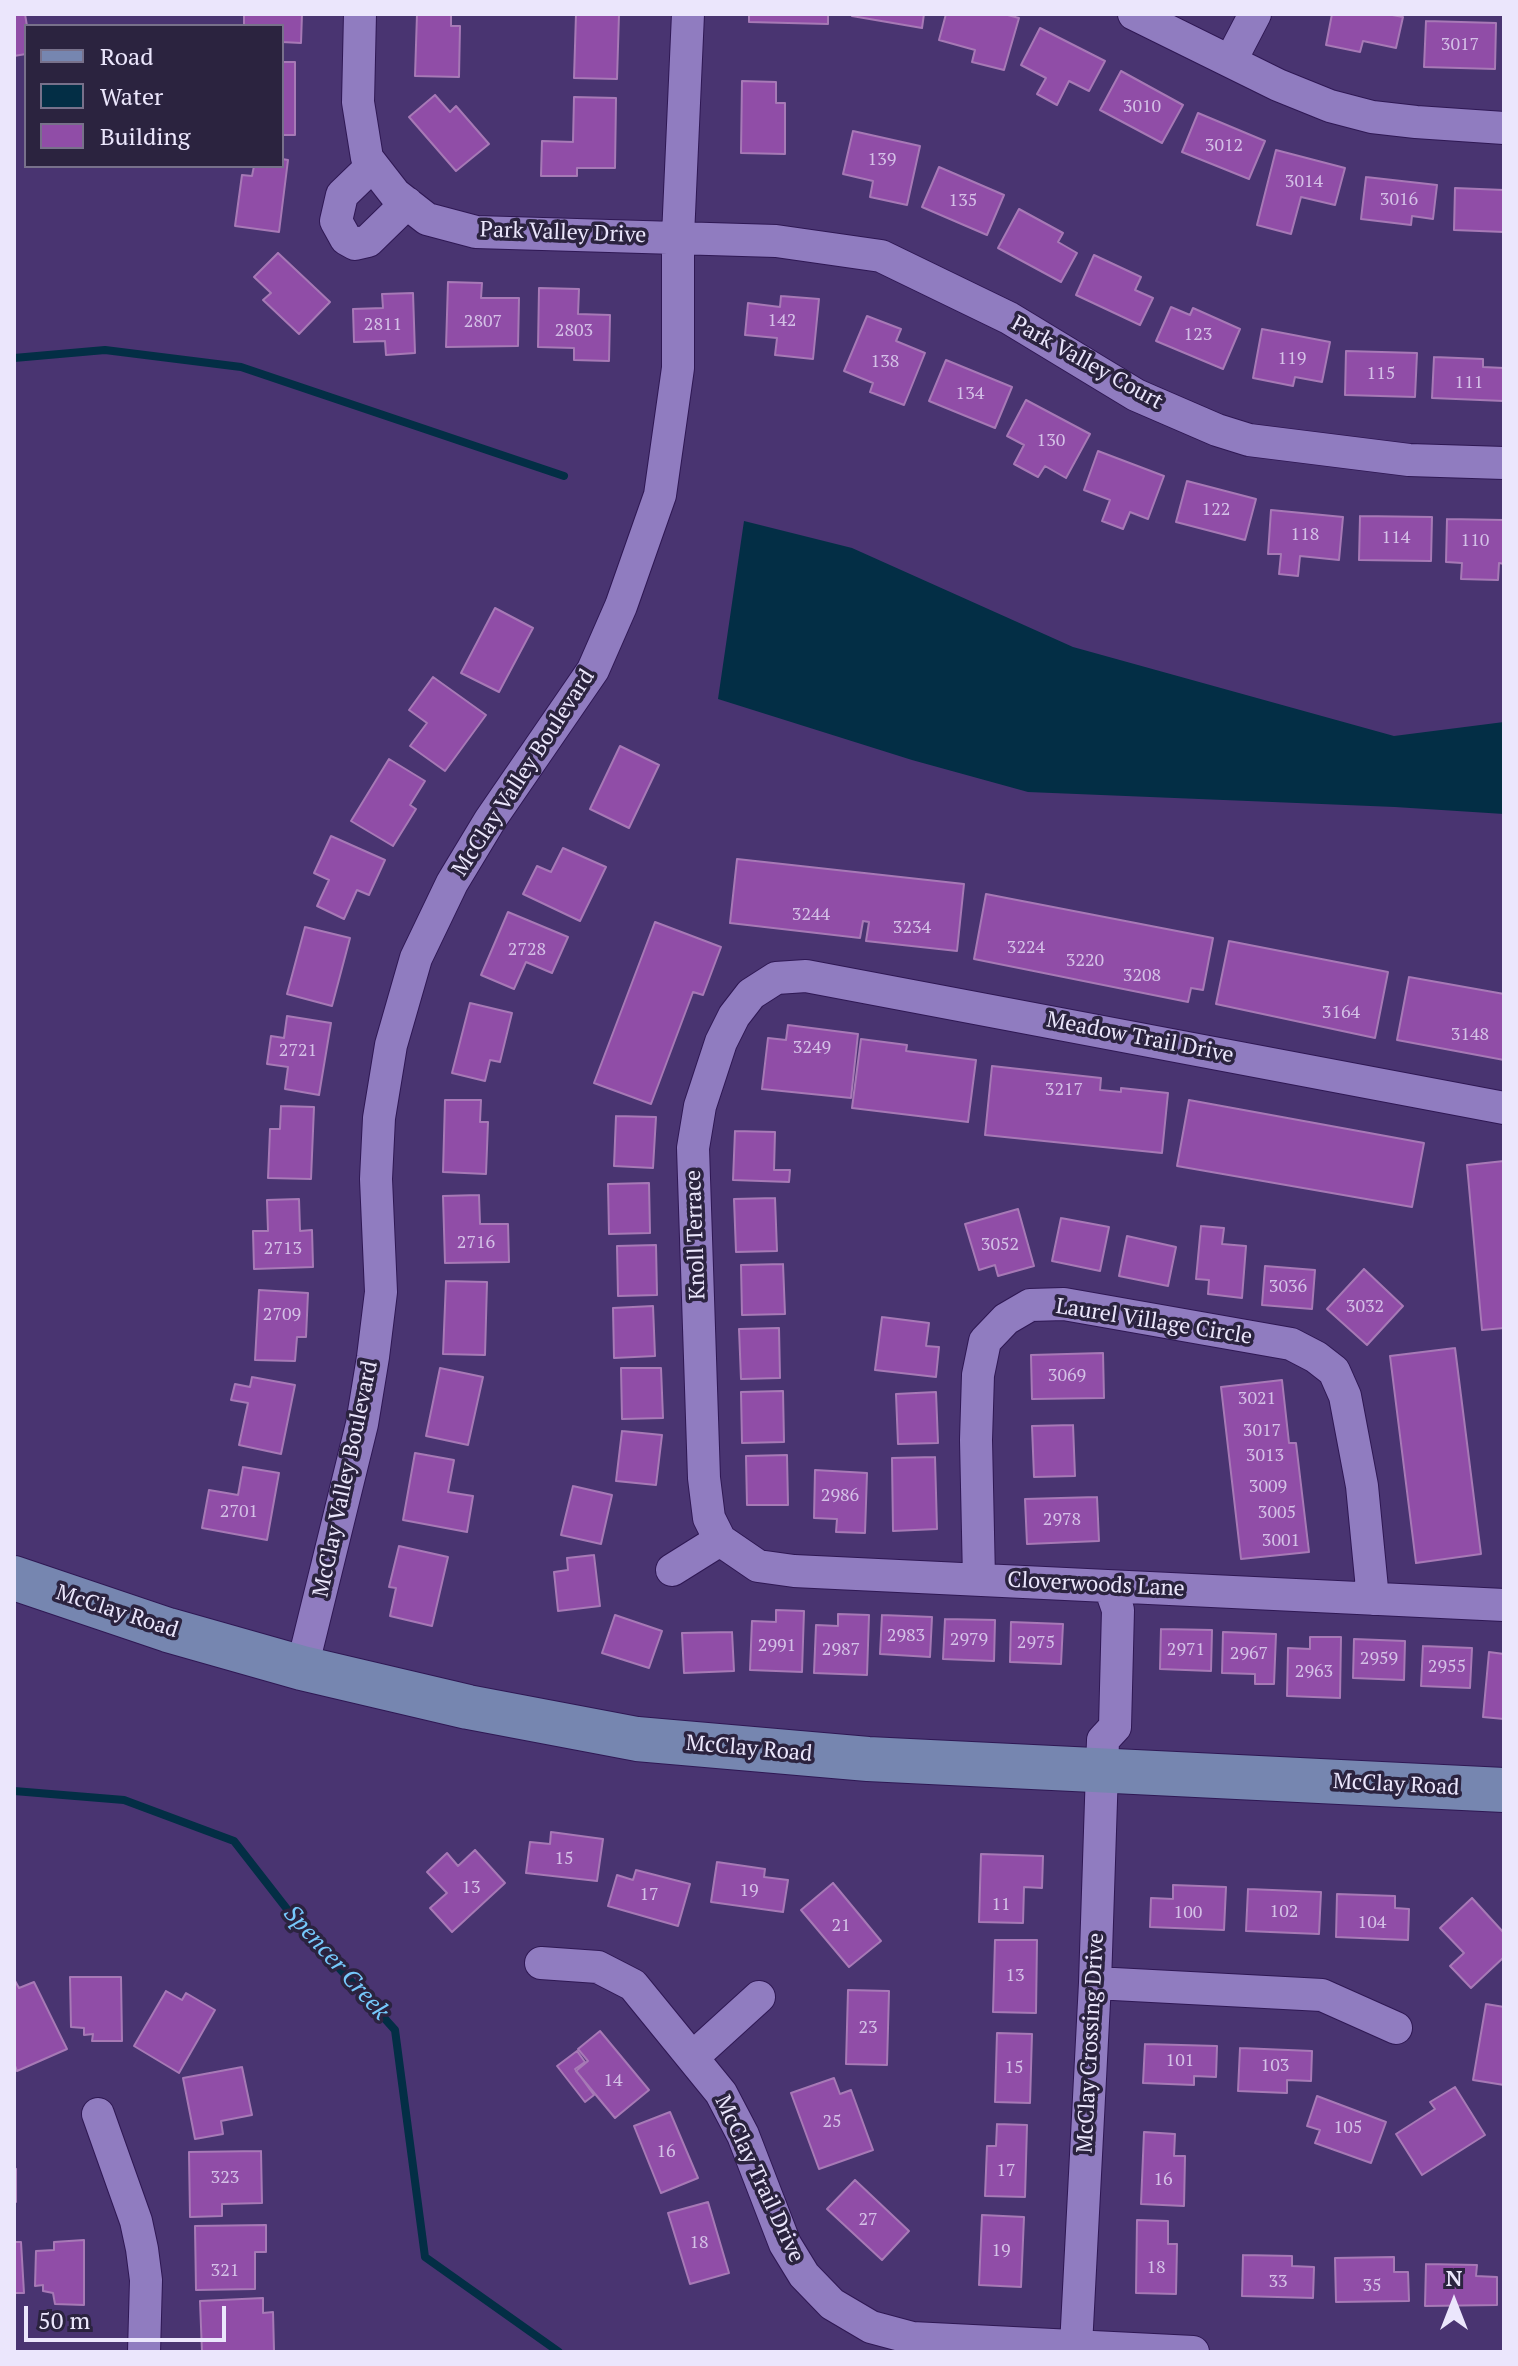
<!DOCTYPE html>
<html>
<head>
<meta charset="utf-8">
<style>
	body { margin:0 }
	#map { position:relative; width:1518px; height:2366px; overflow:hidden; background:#493471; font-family:"PT Serif",serif }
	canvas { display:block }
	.frame { position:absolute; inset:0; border:16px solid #ebe6fc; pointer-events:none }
	.legend { position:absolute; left:24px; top:24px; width:260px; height:144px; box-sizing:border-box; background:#2b233f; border:2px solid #78718b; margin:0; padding:10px 14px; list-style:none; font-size:24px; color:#ebe6fc }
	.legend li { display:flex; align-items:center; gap:16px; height:40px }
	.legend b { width:40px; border:2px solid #78718b }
	.north { position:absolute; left:1414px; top:2262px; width:80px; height:80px; -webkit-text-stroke:6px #2b233f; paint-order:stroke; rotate:0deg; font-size:22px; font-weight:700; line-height:32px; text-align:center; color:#ebe6fc }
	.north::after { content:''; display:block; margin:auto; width:28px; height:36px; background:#ebe6fc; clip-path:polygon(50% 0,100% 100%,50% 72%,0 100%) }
	.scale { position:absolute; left:24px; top:2306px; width:202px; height:36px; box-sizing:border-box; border:4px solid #ebe6fc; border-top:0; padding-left:10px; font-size:24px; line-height:28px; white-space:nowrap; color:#ebe6fc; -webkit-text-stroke:6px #2b233f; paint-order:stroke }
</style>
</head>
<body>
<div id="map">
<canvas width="1518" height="2366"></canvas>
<div class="frame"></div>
<ul class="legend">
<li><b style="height:10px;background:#7686b0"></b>Road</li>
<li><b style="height:22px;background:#032e45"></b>Water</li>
<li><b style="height:22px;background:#904da7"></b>Building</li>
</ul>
<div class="north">N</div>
<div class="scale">50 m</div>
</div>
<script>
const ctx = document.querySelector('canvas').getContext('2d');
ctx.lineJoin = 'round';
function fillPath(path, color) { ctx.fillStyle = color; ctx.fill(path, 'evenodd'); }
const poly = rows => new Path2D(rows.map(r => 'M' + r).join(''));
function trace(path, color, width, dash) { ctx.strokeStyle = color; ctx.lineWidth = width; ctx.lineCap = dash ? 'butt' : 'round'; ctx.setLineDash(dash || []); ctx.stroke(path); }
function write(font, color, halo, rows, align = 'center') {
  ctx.font = font + ' "PT Serif",serif'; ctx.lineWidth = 7; ctx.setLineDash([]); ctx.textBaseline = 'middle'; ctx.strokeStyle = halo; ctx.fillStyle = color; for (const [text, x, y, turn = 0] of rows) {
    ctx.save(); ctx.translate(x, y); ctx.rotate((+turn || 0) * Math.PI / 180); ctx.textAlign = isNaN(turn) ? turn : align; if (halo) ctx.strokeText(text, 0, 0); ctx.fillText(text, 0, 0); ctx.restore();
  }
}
fillPath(poly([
	[744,521,852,548,1073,647,1394,736,1504,722,1504,814,1395,807,1028,792,912,760,718,699]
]), '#032e45');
trace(poly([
	[14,358,105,350,241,367,564,476],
	[14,1791,124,1800,234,1841,294,1918,395,2030,425,2257,559,2352]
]), '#032e45', 8);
const building = poly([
	[14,14,25,14,27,26,26,54,14,56,14,14],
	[244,14,302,14,301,43,282,42,282,26,244,26,244,14],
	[417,14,451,14,451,26,460,26,459,77,415,76,417,14],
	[576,14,619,14,617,79,574,78,576,14],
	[749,14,828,14,828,24,749,22,749,14],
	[852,14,924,14,922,28,852,16,852,14],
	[946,14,1004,14,1019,18,1004,70,972,62,975,50,939,40,946,14],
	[1332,14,1387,14,1403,17,1396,48,1363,41,1360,52,1326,45,1332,14],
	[1426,21,1496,23,1495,69,1424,67,1426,21],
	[1040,28,1105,61,1089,91,1069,81,1057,105,1037,94,1046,78,1021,65,1040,28],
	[282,62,295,62,295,135,282,135,282,62],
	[1121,71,1183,105,1162,143,1100,110,1121,71],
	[742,81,776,82,776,103,785,103,785,154,741,153,742,81],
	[435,95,450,112,456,106,489,144,456,171,409,117,435,95],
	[574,97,616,98,615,168,577,168,577,176,541,176,542,141,573,142,574,97],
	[1198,113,1265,141,1249,179,1182,152,1198,113],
	[853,131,920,146,907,205,870,197,873,181,843,174,853,131],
	[1276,150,1345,168,1335,205,1301,197,1291,234,1257,225,1276,150],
	[282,159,288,160,279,232,235,226,242,175,252,176,254,166,282,166,282,159],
	[939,167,1004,195,987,235,922,207,939,167],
	[1366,177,1437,185,1433,219,1412,216,1411,225,1361,219,1366,177],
	[1455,188,1504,190,1504,232,1454,230,1455,188],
	[1019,209,1063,233,1058,242,1077,253,1061,282,998,248,1019,209],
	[278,253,330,302,299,334,263,300,271,293,254,277,278,253],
	[1094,255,1141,277,1135,290,1153,298,1140,325,1076,295,1094,255],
	[448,282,482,283,481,298,519,298,518,346,446,347,448,282],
	[539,288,579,289,578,314,610,315,609,361,574,360,574,348,538,347,539,288],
	[413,293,415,353,386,355,385,341,354,342,353,309,383,308,382,294,413,293],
	[781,296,819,299,813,359,775,355,777,338,745,335,748,303,780,307,781,296],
	[1171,307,1190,315,1193,308,1240,329,1223,369,1156,341,1171,307],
	[867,316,901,329,896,341,925,353,904,405,870,392,873,383,844,371,867,316],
	[1262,329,1330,342,1322,382,1295,377,1293,386,1253,378,1262,329],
	[1346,351,1417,353,1415,397,1345,395,1346,351],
	[1434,357,1483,359,1483,367,1504,368,1504,401,1432,398,1434,357],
	[946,360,1012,387,995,428,929,401,946,360],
	[1026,400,1090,434,1066,478,1045,466,1038,477,1014,464,1024,445,1007,436,1026,400],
	[1098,451,1164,476,1148,519,1130,512,1123,529,1102,521,1110,500,1084,490,1098,451],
	[1187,481,1256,499,1245,540,1176,522,1187,481],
	[1271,510,1343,517,1339,560,1300,556,1298,576,1279,574,1281,554,1268,554,1271,510],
	[1360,516,1432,517,1431,561,1359,560,1360,516],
	[1447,519,1504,520,1504,564,1499,563,1498,580,1461,579,1462,563,1446,562,1447,519],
	[495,608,533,628,499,692,461,673,495,608],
	[433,677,486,715,445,771,410,746,427,723,409,710,433,677],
	[620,746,659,765,629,828,590,809,620,746],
	[389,759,425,781,410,805,416,809,393,846,351,821,389,759],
	[331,836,385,860,369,895,357,890,344,919,317,906,329,880,314,873,331,836],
	[563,848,606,867,580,921,523,894,537,866,551,872,563,848],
	[737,859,964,884,957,951,866,941,869,922,863,921,860,938,730,923,737,859],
	[986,894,1213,938,1203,990,1191,988,1188,1002,974,959,986,894],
	[508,912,568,937,552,973,526,962,514,989,481,975,508,912],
	[655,922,721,947,703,995,693,992,651,1104,594,1083,655,922],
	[305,927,350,938,332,1006,287,994,305,927],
	[1229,941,1388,972,1375,1038,1216,1004,1229,941],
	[1409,977,1504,994,1504,1060,1397,1040,1409,977],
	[470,1003,512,1013,500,1062,490,1060,485,1081,452,1073,470,1003],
	[287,1016,331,1023,319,1095,285,1089,288,1067,267,1064,271,1036,284,1038,287,1016],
	[788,1025,858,1034,851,1098,762,1089,768,1038,786,1040,788,1025],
	[861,1039,907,1045,906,1051,976,1060,968,1122,852,1108,861,1039],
	[992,1066,1101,1078,1100,1090,1121,1092,1121,1088,1168,1093,1162,1153,985,1135,992,1066],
	[445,1100,481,1100,480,1122,488,1122,486,1174,443,1172,445,1100],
	[1189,1100,1424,1143,1412,1207,1177,1166,1189,1100],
	[281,1106,314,1107,311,1179,268,1178,270,1129,280,1129,281,1106],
	[616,1116,656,1117,653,1168,614,1166,616,1116],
	[735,1131,775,1132,774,1170,790,1170,789,1182,733,1180,735,1131],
	[1504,1161,1504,1328,1482,1330,1467,1165,1504,1161],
	[649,1183,650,1233,609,1234,608,1184,649,1183],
	[479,1195,480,1224,508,1224,509,1262,445,1263,443,1196,479,1195],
	[775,1198,777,1251,736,1252,734,1199,775,1198],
	[299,1199,300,1231,312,1230,313,1267,254,1269,253,1231,268,1231,267,1200,299,1199],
	[1018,1209,1034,1266,998,1276,995,1265,979,1270,965,1224,1018,1209],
	[1061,1218,1109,1227,1100,1271,1052,1261,1061,1218],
	[1201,1226,1224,1228,1222,1244,1246,1246,1242,1298,1208,1294,1209,1280,1196,1279,1201,1226],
	[1127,1236,1176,1247,1168,1286,1119,1276,1127,1236],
	[656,1245,657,1295,618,1296,617,1246,656,1245],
	[783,1264,785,1314,742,1315,741,1265,783,1264],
	[1265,1266,1315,1270,1312,1309,1262,1305,1265,1266],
	[1364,1269,1403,1306,1367,1345,1327,1309,1364,1269],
	[446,1281,487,1282,485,1355,443,1354,446,1281],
	[259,1290,308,1293,306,1337,297,1337,295,1361,255,1360,259,1290],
	[653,1306,655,1356,614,1358,613,1308,653,1306],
	[882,1317,929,1323,926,1346,939,1347,936,1377,875,1370,882,1317],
	[779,1328,780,1378,741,1379,739,1329,779,1328],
	[1455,1348,1481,1554,1416,1563,1390,1356,1455,1348],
	[1103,1353,1104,1398,1032,1399,1031,1355,1103,1353],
	[440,1368,483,1377,468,1445,426,1436,440,1368],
	[621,1368,661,1368,663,1418,622,1419,621,1368],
	[252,1377,295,1385,281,1454,239,1445,248,1403,231,1400,235,1384,250,1387,252,1377],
	[1282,1380,1289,1443,1296,1443,1309,1552,1241,1559,1221,1387,1282,1380],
	[783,1391,784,1442,742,1443,741,1392,783,1391],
	[936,1392,938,1443,898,1444,896,1394,936,1392],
	[1073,1425,1075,1476,1034,1477,1032,1426,1073,1425],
	[622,1431,662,1435,656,1485,616,1481,622,1431],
	[415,1453,454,1460,448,1492,473,1496,467,1532,403,1520,415,1453],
	[787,1455,788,1505,747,1505,746,1456,787,1455],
	[935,1457,937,1529,893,1531,892,1458,935,1457],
	[243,1467,279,1473,267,1540,202,1528,209,1490,238,1495,243,1467],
	[815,1470,867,1473,865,1533,836,1532,837,1519,814,1518,815,1470],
	[573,1486,612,1495,601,1544,561,1535,573,1486],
	[1097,1497,1099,1541,1027,1544,1025,1499,1097,1497],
	[399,1546,448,1557,432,1626,390,1616,396,1588,389,1587,399,1546],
	[594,1555,600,1606,558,1611,554,1572,568,1570,567,1558,594,1555],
	[776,1610,804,1611,802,1672,750,1670,752,1621,776,1622,776,1610],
	[838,1614,869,1615,867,1675,814,1673,816,1625,838,1626,838,1614],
	[615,1615,662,1631,649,1668,602,1653,615,1615],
	[882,1615,932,1617,930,1657,880,1654,882,1615],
	[945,1619,995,1620,994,1661,943,1659,945,1619],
	[1011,1622,1063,1624,1061,1664,1010,1662,1011,1622],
	[1161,1629,1212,1630,1211,1671,1160,1669,1161,1629],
	[732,1632,734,1671,684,1673,682,1633,732,1632],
	[1223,1632,1276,1634,1274,1684,1255,1684,1255,1674,1222,1673,1223,1632],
	[1310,1637,1341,1637,1340,1698,1287,1696,1288,1648,1310,1649,1310,1637],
	[1354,1639,1405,1641,1404,1680,1353,1678,1354,1639],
	[1423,1646,1472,1648,1470,1688,1421,1686,1423,1646],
	[1489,1652,1504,1654,1504,1719,1483,1717,1489,1652],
	[551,1832,603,1839,597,1881,526,1873,530,1842,550,1844,551,1832],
	[475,1850,505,1883,452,1932,430,1908,447,1893,427,1872,447,1853,458,1866,475,1850],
	[981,1854,1043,1856,1042,1888,1024,1887,1023,1923,979,1922,981,1854],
	[717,1862,765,1869,764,1877,788,1880,783,1912,711,1902,717,1862],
	[636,1870,690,1884,678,1926,608,1906,617,1875,633,1880,636,1870],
	[833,1883,881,1941,849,1967,801,1910,833,1883],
	[1173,1885,1226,1887,1224,1930,1150,1927,1151,1898,1173,1899,1173,1885],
	[1248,1889,1321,1892,1319,1934,1246,1931,1248,1889],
	[1337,1894,1395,1896,1395,1908,1409,1909,1408,1940,1336,1937,1337,1894],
	[1472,1898,1504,1933,1504,1957,1471,1988,1450,1966,1464,1953,1440,1928,1472,1898],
	[995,1940,1037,1940,1036,2013,993,2012,995,1940],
	[70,1977,121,1977,122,2041,92,2041,93,2034,84,2035,84,2028,71,2027,70,1977],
	[14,1979,19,1988,34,1982,67,2049,17,2071,14,2063,14,1979],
	[848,1990,889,1991,887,2065,846,2064,848,1990],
	[166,1991,182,2000,186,1993,215,2010,179,2073,134,2046,166,1991],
	[1486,2004,1504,2007,1504,2085,1473,2080,1486,2004],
	[600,2031,649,2090,615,2118,576,2071,588,2061,578,2049,600,2031],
	[997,2033,1032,2034,1030,2103,995,2102,997,2033],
	[1145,2044,1217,2046,1216,2077,1194,2076,1194,2085,1143,2083,1145,2044],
	[1240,2048,1312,2051,1311,2081,1287,2080,1287,2093,1238,2091,1240,2048],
	[577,2051,585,2062,575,2069,594,2095,585,2102,557,2066,577,2051],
	[242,2067,252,2115,221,2121,223,2134,195,2139,183,2078,242,2067],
	[834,2078,840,2094,851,2090,873,2150,819,2169,791,2093,834,2078],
	[1455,2087,1485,2135,1422,2175,1396,2134,1435,2109,1430,2102,1455,2087],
	[1317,2096,1386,2122,1371,2163,1315,2143,1320,2130,1307,2126,1317,2096],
	[670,2112,698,2178,661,2193,634,2126,670,2112],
	[997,2124,1027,2125,1025,2197,985,2196,987,2146,996,2146,997,2124],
	[1144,2132,1175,2134,1174,2156,1185,2156,1184,2206,1141,2204,1144,2132],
	[261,2151,262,2203,222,2204,222,2216,190,2217,189,2152,261,2151],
	[14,2168,16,2169,16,2202,14,2202,14,2168],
	[855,2180,909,2231,882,2260,827,2209,855,2180],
	[708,2202,729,2273,690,2284,668,2213,708,2202],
	[982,2215,1024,2217,1021,2287,979,2285,982,2215],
	[1137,2220,1168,2221,1168,2244,1177,2244,1176,2294,1136,2293,1137,2220],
	[266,2225,266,2252,255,2252,255,2289,196,2290,195,2226,266,2225],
	[84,2240,84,2305,55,2304,53,2293,43,2291,43,2285,35,2286,36,2251,54,2250,54,2242,84,2240],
	[14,2242,21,2242,24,2293,14,2293,14,2242],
	[1243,2255,1292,2256,1292,2266,1314,2267,1313,2298,1242,2296,1243,2255],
	[1394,2257,1394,2272,1408,2272,1409,2301,1336,2302,1335,2258,1394,2257],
	[1426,2264,1477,2265,1476,2276,1497,2277,1497,2305,1425,2306,1426,2264],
	[263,2298,263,2313,273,2312,274,2351,202,2352,200,2301,263,2298]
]);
fillPath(building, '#904da7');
trace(building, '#a779b6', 2);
const street = poly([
	[360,14,358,102,367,158,395,194,427,219,476,232,776,241,881,256,1009,318,1136,395,1217,430,1249,440,1409,460,1504,463],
	[1134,14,1278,85,1330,106,1372,117,1416,122,1504,128],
	[1231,60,1255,14],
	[372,166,342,195,336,221,346,239,355,244,368,241,407,203],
	[1504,1108,806,976,776,978,751,994,734,1016,721,1042,700,1106,693,1148,704,1478,709,1518,720,1540,758,1566,794,1571,1504,1605],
	[672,1570,720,1540],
	[979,1579,976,1440,978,1375,985,1341,1006,1319,1030,1305,1064,1304,1291,1344,1316,1357,1334,1371,1345,1396,1362,1486,1373,1599],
	[302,1668,362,1424,373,1357,381,1292,376,1179,379,1118,391,1045,416,958,452,883,490,820,593,670,621,606,660,495,678,368,678,236,688,14],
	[541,1963,598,1967,633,1985,721,2093,743,2135,785,2244,804,2275,832,2304,871,2327,912,2338,1193,2352],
	[1095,1983,1322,1995,1396,2028],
	[693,2057,759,1997],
	[98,2114,136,2221,142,2249,146,2280,144,2352],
	[1076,2346,1095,1983,1103,1740,1115,1727,1118,1610,1110,1587]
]);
const secondary = poly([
	[14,1578,168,1630,302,1668,468,1707,637,1739,868,1759,1504,1790]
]);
trace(street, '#2f1854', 34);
trace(secondary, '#2f1854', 46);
trace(street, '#907cc0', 32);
trace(secondary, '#7686b0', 44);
write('18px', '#d4c0e7', null, [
	["3017",1460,45],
	["3010",1142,107],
	["3012",1224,146],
	["139",882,160],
	["3014",1304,182],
	["3016",1399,200],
	["135",963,201],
	["142",782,321],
	["2807",483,322],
	["2811",383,325],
	["2803",574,331],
	["123",1198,335],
	["119",1292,359],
	["138",885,362],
	["115",1381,374],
	["111",1469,383],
	["134",970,394],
	["130",1051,441],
	["122",1216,510],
	["118",1305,535],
	["114",1396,538],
	["110",1475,541],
	["3244",811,915],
	["3234",912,928],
	["3224",1026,948],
	["2728",527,950],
	["3220",1085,961],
	["3208",1142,976],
	["3164",1341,1013],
	["3148",1470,1035],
	["3249",812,1048],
	["2721",298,1051],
	["3217",1064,1090],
	["2716",476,1243],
	["3052",1000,1245],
	["2713",283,1249],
	["3036",1288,1287],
	["3032",1365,1307],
	["2709",282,1315],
	["3069",1067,1376],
	["3021",1257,1399],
	["3017",1262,1431],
	["3013",1265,1456],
	["3009",1268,1487],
	["2986",840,1496],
	["2701",239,1512],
	["3005",1277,1513],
	["2978",1062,1520],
	["3001",1281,1541],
	["2983",906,1636],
	["2979",969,1640],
	["2975",1036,1643],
	["2991",777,1646],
	["2987",841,1650],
	["2971",1186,1650],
	["2967",1249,1654],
	["2959",1379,1659],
	["2955",1447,1667],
	["2963",1314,1672],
	["15",564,1859],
	["13",471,1888],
	["19",749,1891],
	["17",649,1895],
	["11",1001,1905],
	["102",1284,1912],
	["100",1188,1913],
	["104",1372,1923],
	["21",841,1926],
	["13",1015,1976],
	["23",868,2028],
	["101",1180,2061],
	["103",1275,2066],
	["15",1014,2068],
	["14",613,2081],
	["25",832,2122],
	["105",1348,2128],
	["16",666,2152],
	["17",1006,2171],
	["323",225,2178],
	["16",1163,2180],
	["27",868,2220],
	["18",699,2243],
	["19",1001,2251],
	["18",1156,2268],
	["321",225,2271],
	["33",1278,2282],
	["35",1372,2286]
]);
write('22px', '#ebe6fc', '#2b233f', [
	["Park Valley Drive",563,233,2],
	["Park Valley Court",1087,363,29],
	["McClay Valley Boulevard",524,773,-57],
	["Meadow Trail Drive",1140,1038,11],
	["Knoll Terrace",696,1235,-92],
	["Laurel Village Circle",1154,1322,9],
	["McClay Valley Boulevard",346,1479,-78],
	["Cloverwoods Lane",1096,1585,3],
	["McClay Road",117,1612,18],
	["McClay Road",749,1749,5],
	["McClay Road",1396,1785,3],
	["McClay Crossing Drive",1091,2043,-87],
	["McClay Trail Drive",759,2179,65]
]);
write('italic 24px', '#76c9fc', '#2b233f', [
	["Spencer Creek",336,1963,48]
]);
</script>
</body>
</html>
